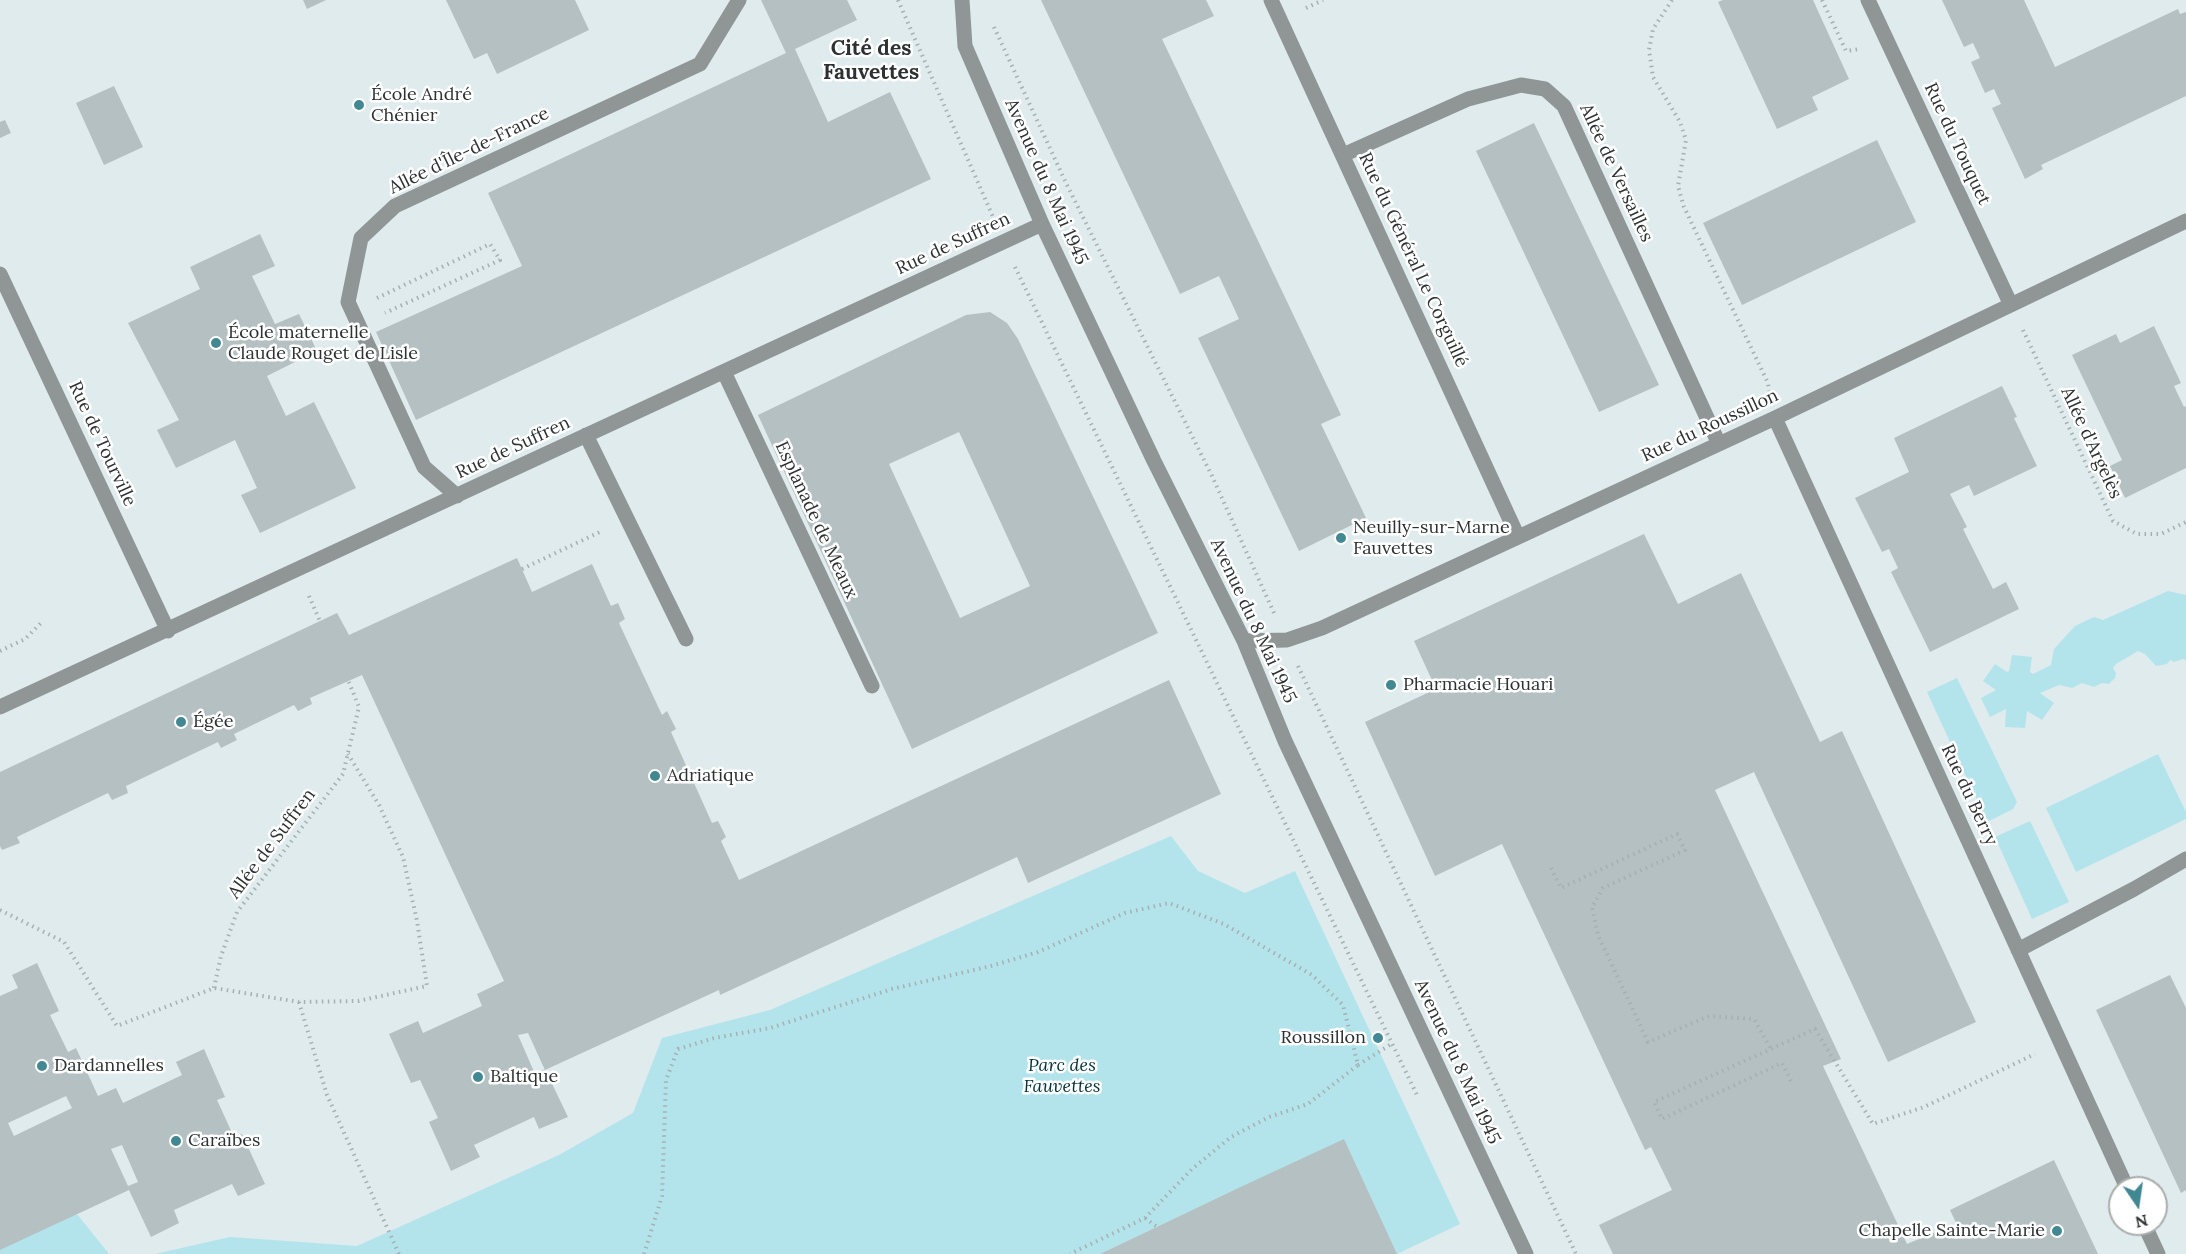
<!DOCTYPE html>
<html>
<head>
<meta charset="utf-8">
<style>
	body { margin:0 }
	#map { position:relative; width:2186px; height:1254px; overflow:hidden; background:#dfebed; font-family:Lora,serif }
	canvas { display:block }
	.north { position:absolute; left:2108px; top:1176px; width:60px; height:60px; box-sizing:border-box; background:#fff; border:2px solid #abadad; border-radius:50%; rotate:167deg; font-size:16px; font-weight:700; line-height:24px; text-align:center; color:#2d3132 }
	.north::after { content:''; display:block; margin:auto; width:21px; height:27px; background:#418892; clip-path:polygon(50% 0,100% 100%,50% 72%,0 100%) }
</style>
</head>
<body>
<div id="map">
<canvas width="2186" height="1254"></canvas>
<div class="north">N</div>
</div>
<script>
const ctx = document.querySelector('canvas').getContext('2d');
ctx.lineJoin = 'round';
function fillPath(path, color) { ctx.fillStyle = color; ctx.fill(path, 'evenodd'); }
const poly = rows => new Path2D(rows.map(r => 'M' + r).join(''));
function trace(path, color, width, dash) { ctx.strokeStyle = color; ctx.lineWidth = width; ctx.lineCap = dash ? 'butt' : 'round'; ctx.setLineDash(dash || []); ctx.stroke(path); }
function write(font, color, halo, rows, align = 'center') {
  ctx.font = font + ' Lora,serif'; ctx.lineWidth = 5; ctx.setLineDash([]); ctx.textBaseline = 'middle'; ctx.strokeStyle = halo; ctx.fillStyle = color; for (const [text, x, y, turn = 0] of rows) {
    ctx.save(); ctx.translate(x, y); ctx.rotate((+turn || 0) * Math.PI / 180); ctx.textAlign = isNaN(turn) ? turn : align; if (halo) ctx.strokeText(text, 0, 0); ctx.fillText(text, 0, 0); ctx.restore();
  }
}
fillPath(poly([
	[2168,591,2186,595,2186,660,2183,659,2174,662,2170,660,2167,664,2156,666,2145,654,2138,651,2116,664,2113,668,2116,673,2115,678,2109,684,2102,683,2094,687,2082,683,2072,688,2059,685,2040,693,2054,703,2042,720,2027,711,2025,728,2005,727,2006,709,1990,717,1981,698,1996,690,1983,681,1995,664,2007,672,2009,671,2012,655,2032,657,2030,672,2033,674,2051,665,2054,649,2075,626,2094,617,2103,620],
	[1957,678,2017,802,2013,809,1987,822,1927,692],
	[2158,754,2186,812,2186,819,2076,872,2046,808],
	[2030,821,2069,902,2032,919,1995,837],
	[1171,836,1198,871,1245,893,1295,871,1460,1224,1397,1254,1234,1190,1100,1254,155,1254,230,1237,357,1246,559,1155,633,1113,662,1038,770,1010],
	[77,1214,109,1254,0,1254,0,1218]
]), '#b4e4eb');
fillPath(poly([
	[303,0,326,0,307,9],
	[446,0,575,0,589,30,497,74,487,53,474,59],
	[761,0,847,0,857,20,795,49,828,122,890,92,931,179,416,420,376,332,522,266,488,193,786,53],
	[1041,0,1206,0,1214,16,1162,39,1341,415,1321,424,1366,518,1299,551,1198,338,1239,319,1219,276,1180,294],
	[1723,0,1813,0,1849,79,1812,97,1818,110,1777,129,1718,2],
	[1942,0,2024,0,2055,67,2178,9,2180,14,2186,12,2186,96,2041,165,2043,169,2025,179,1992,108,2001,104,1994,89,1985,93,1971,62,1980,58,1973,43,1964,47],
	[114,86,143,147,104,165,76,103],
	[5,120,11,133,0,138,0,122],
	[1534,123,1659,385,1599,412,1476,151],
	[1877,140,1916,222,1742,305,1703,223],
	[260,234,275,266,252,276,275,324,299,314,317,351,267,376,286,416,314,402,356,488,260,533,241,495,257,488,235,440,176,468,157,430,179,420,128,323,200,289,190,267],
	[990,312,1007,323,1018,339,1158,633,912,749,758,415,966,315],
	[959,432,1030,586,960,618,889,464],
	[2154,326,2181,383,2174,386,2184,407,2186,406,2186,468,2125,498,2110,466,2122,460,2072,355,2116,334,2120,343],
	[2002,386,2017,417,2014,418,2037,466,1974,496,1969,485,1950,494,1967,527,1963,529,1993,589,2006,582,2019,609,1930,652,1891,572,1898,568,1889,549,1882,552,1855,498,1909,472,1894,438],
	[1644,534,1678,604,1741,573,1820,742,1842,731,1976,1022,1888,1062,1754,772,1715,790,1841,1059,1823,1066,1907,1244,1945,1228,1950,1238,1961,1233,1950,1210,2054,1160,2098,1254,1613,1254,1599,1225,1672,1190,1651,1147,1645,1150,1502,844,1435,876,1365,722,1436,689,1414,641],
	[517,558,532,592,592,564,611,606,618,603,625,619,619,623,662,715,667,711,676,729,671,732,712,823,718,821,726,837,721,841,739,880,1169,680,1221,794,1028,883,1017,857,720,995,719,990,545,1070,528,1033,518,1035,535,1074,545,1069,568,1117,539,1129,534,1117,474,1145,480,1157,451,1171,429,1122,438,1118,420,1080,411,1083,389,1034,418,1021,423,1033,482,1006,477,994,504,981,362,675,310,698,312,704,298,711,294,705,234,734,237,740,221,748,218,742,126,786,128,793,112,800,108,793,17,837,20,843,2,850,0,846,0,772,337,613,349,635],
	[37,963,59,1011,50,1015,68,1052,76,1048,98,1096,116,1088,123,1103,182,1075,176,1062,204,1049,225,1097,217,1100,234,1137,242,1134,265,1184,238,1196,232,1184,174,1210,179,1223,151,1237,129,1190,0,1250,0,996,18,988,12,975],
	[66,1096,72,1108,14,1136,8,1123],
	[122,1145,138,1182,128,1186,111,1149],
	[2170,975,2186,1008,2186,1190,2181,1193,2096,1010],
	[1344,1139,1397,1254,1100,1254,1234,1190]
]), '#b5c0c2');
trace(poly([
	[898,0,993,217],
	[1672,0,1653,29,1649,50,1653,77,1680,122,1686,140,1678,186,1684,207,1768,383,1769,391],
	[1822,0,1846,51,1860,49],
	[1306,8,1323,0],
	[994,27,1066,183,1212,476,1274,613],
	[1015,267,1418,1097],
	[377,298,490,244,500,260,385,313],
	[2023,330,2113,521,2137,534,2161,534,2186,522],
	[522,569,602,531],
	[309,596,320,621],
	[0,651,25,639,43,621],
	[1298,666,1576,1254],
	[1551,868,1561,888,1677,834,1685,850,1603,888,1592,907,1598,935,1648,1042,1709,1016,1754,1019,1771,1049],
	[0,910,64,942,117,1026,214,988,299,1002,358,1001,427,986,417,921,403,857,379,805,348,754],
	[214,988,221,956,237,912,343,774,359,707,348,680],
	[299,1002,327,1095,399,1254],
	[1358,1065,1393,1043],
	[1791,1081,1782,1063,1662,1119,1654,1102,1815,1029,1873,1124,1924,1107,2035,1054],
	[1145,1218,1157,1227],
	[644,1254,662,1196,666,1080,678,1049,714,1038,770,1028,892,989,991,966,1038,952,1125,913,1169,903,1224,924,1312,975,1343,1005,1358,1065,1308,1104,1269,1117,1231,1137,1192,1169,1145,1218,1070,1254]
]), '#a6b0b2', 4, [1.5, 4.5]);
trace(poly([
	[962,0,965,46,1042,224,1154,461,1244,641,1285,741,1526,1254],
	[1271,0,1518,537],
	[1868,0,2011,305],
	[1343,155,1468,99,1521,85,1545,89,1564,106,1719,444],
	[0,274,168,631],
	[724,372,872,686],
	[1775,418,2127,1188],
	[586,435,686,639],
	[457,496,424,467,348,302,361,238,395,206,700,64,739,0],
	[1244,641,1287,640,1322,628,1775,418,2186,221],
	[0,707,1042,224],
	[2018,950,2134,889,2186,859],
	[2144,1224,2158,1254]
]), '#909596', 15);
for (const [x, y, r, color] of [
	[359,105,6,"#418892"],
	[216,343,6,"#418892"],
	[1341,538,6,"#418892"],
	[1391,685,6,"#418892"],
	[181,722,6,"#418892"],
	[655,776,6,"#418892"],
	[1378,1038,6,"#418892"],
	[42,1066,6,"#418892"],
	[478,1077,6,"#418892"],
	[176,1141,6,"#418892"],
	[2057,1231,6,"#418892"]
]) { const dot = new Path2D(); dot.arc(x, y, r, 0, 2 * Math.PI); ctx.fillStyle = color; ctx.fill(dot); trace(dot, '#fff', 2); }
write('18px', '#2d3132', '#fff', [
	["École André",371,95],
	["Chénier",371,116],
	["École maternelle",228,333],
	["Claude Rouget de Lisle",228,354],
	["Neuilly-sur-Marne",1353,528],
	["Fauvettes",1353,549],
	["Pharmacie Houari",1403,685],
	["Égée",193,722],
	["Adriatique",667,776],
	["Roussillon",1366,1038,"right"],
	["Dardannelles",54,1066],
	["Baltique",490,1077],
	["Caraïbes",188,1141],
	["Chapelle Sainte-Marie",2045,1231,"right"]
], 'left');
write('18px', '#2d3132', '#fff', [
	["Rue du Touquet",1957,144,65],
	["Allée d'Île-de-France",469,151,-26],
	["Allée de Versailles",1616,173,65],
	["Avenue du 8 Mai 1945",1046,182,66],
	["Rue de Suffren",953,244,-25],
	["Rue du Général Le Corguillé",1413,260,65],
	["Rue du Roussillon",1710,426,-25],
	["Allée d'Argelès",2091,443,65],
	["Rue de Tourville",102,444,65],
	["Rue de Suffren",513,448,-25],
	["Esplanade de Meaux",816,520,65],
	["Avenue du 8 Mai 1945",1253,621,65],
	["Rue du Berry",1969,795,65],
	["Allée de Suffren",272,844,-53],
	["Avenue du 8 Mai 1945",1457,1062,65]
]);
write('italic 18px', '#033339', '#fff', [
	["Parc des",1062,1066],
	["Fauvettes",1062,1087]
]);
write('bold 21px', '#2d3132', '#fff', [
	["Cité des",871,49],
	["Fauvettes",871,73]
]);
</script>
</body>
</html>
